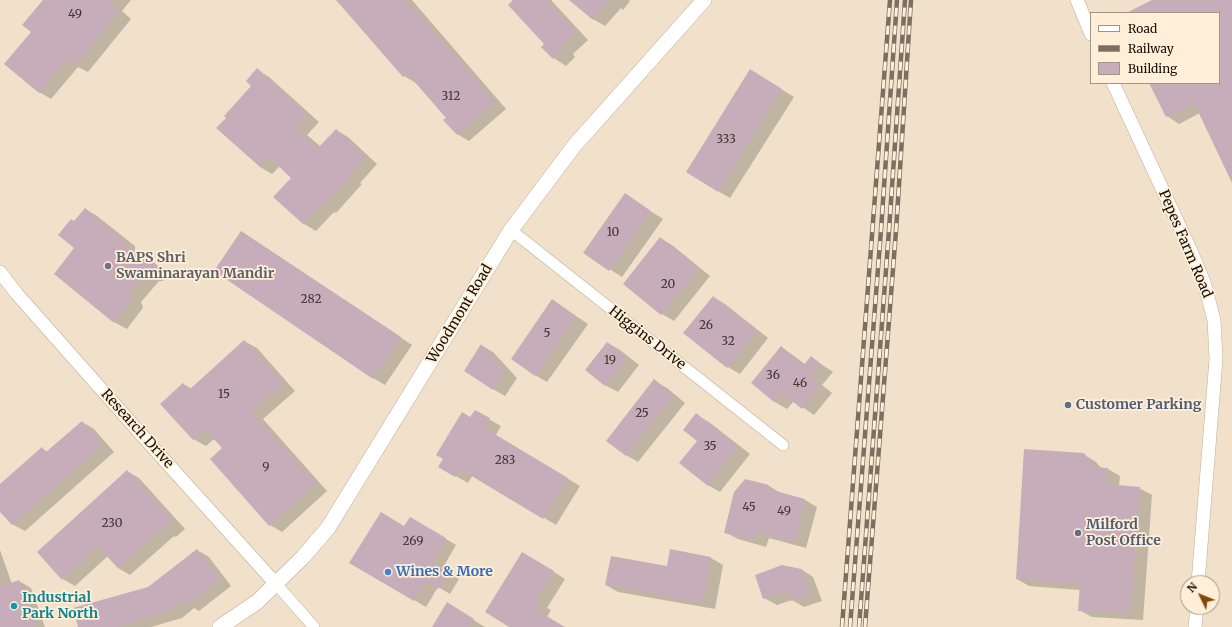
<!DOCTYPE html>
<html>
<head>
<meta charset="utf-8">
<style>
	body { margin:0 }
	#map { position:relative; width:1232px; height:627px; overflow:hidden; background:#f1e1cb; font-family:Merriweather,serif }
	canvas { display:block }
	.legend { position:absolute; left:1090px; top:12px; width:130px; height:72px; box-sizing:border-box; background:#ffefd8; border:1px solid #a19584; margin:0; padding:5px 7px; list-style:none; font-size:12px; color:#130e07 }
	.legend li { display:flex; align-items:center; gap:8px; height:20px }
	.legend b { width:20px; border:1px solid #a19584 }
	.north { position:absolute; left:1180px; top:575px; width:40px; height:40px; box-sizing:border-box; background:#ffefd8; border:1px solid #a19584; border-radius:50%; rotate:313deg; font-size:11px; font-weight:700; line-height:16px; text-align:center; color:#130e07 }
	.north::after { content:''; display:block; margin:auto; width:14px; height:18px; background:#854806; clip-path:polygon(50% 0,100% 100%,50% 72%,0 100%) }
</style>
</head>
<body>
<div id="map">
<canvas width="1232" height="627"></canvas>
<ul class="legend">
<li><b style="height:5px;background:#fff"></b>Road</li>
<li><b style="height:5px;background:#7a7062"></b>Railway</li>
<li><b style="height:11px;background:#c7adb9"></b>Building</li>
</ul>
<div class="north">N</div>
</div>
<script>
const ctx = document.querySelector('canvas').getContext('2d');
ctx.lineJoin = 'round';
function fillPath(path, color) { ctx.fillStyle = color; ctx.fill(path, 'evenodd'); }
const poly = rows => new Path2D(rows.map(r => 'M' + r).join(''));
function trace(path, color, width, dash) { ctx.strokeStyle = color; ctx.lineWidth = width; ctx.lineCap = dash ? 'butt' : 'round'; ctx.setLineDash(dash || []); ctx.stroke(path); }
function write(font, color, halo, rows, align = 'center') {
  ctx.font = font + ' Merriweather,serif'; ctx.lineWidth = 3.5; ctx.setLineDash([]); ctx.textBaseline = 'middle'; ctx.strokeStyle = halo; ctx.fillStyle = color; for (const [text, x, y, turn = 0] of rows) {
    ctx.save(); ctx.translate(x, y); ctx.rotate((+turn || 0) * Math.PI / 180); ctx.textAlign = isNaN(turn) ? turn : align; if (halo) ctx.strokeText(text, 0, 0); ctx.fillText(text, 0, 0); ctx.restore();
  }
}
fillPath(poly([
	[44,0,131,0,122,11,131,19,88,72,78,67,51,99,39,92,32,32],
	[338,0,412,0,506,109,469,141,457,134,447,118,417,83,416,83,404,76],
	[515,0,551,0,588,40,573,54,575,57,566,66,554,58,543,47,546,44],
	[575,0,629,0,630,1,623,10,621,8,605,26,593,19],
	[1154,0,1232,0,1232,181,1200,113,1179,124,1167,116,1150,83,1219,83,1219,13,1128,13],
	[257,70,269,77,319,122,307,135,321,147,336,130,348,137,377,164,360,183,362,184,336,213,334,212,316,231,304,224,275,197,292,178,280,166,272,174,260,167,227,118,253,86],
	[763,78,794,97,730,198,718,191],
	[625,195,663,219,622,277,585,253],
	[85,209,97,216,135,246,135,252,146,260,148,259,168,273,163,281,159,281,141,302,143,307,142,309,127,329,114,322,75,248,75,222],
	[242,232,412,345,385,385,373,378],
	[660,238,672,245,710,276,674,321,662,314,624,284],
	[713,297,725,304,768,338,740,374,728,367],
	[553,301,588,324,547,382,535,375],
	[244,341,257,348,295,391,263,419,327,491,282,532,270,525,223,448,214,439,206,446,193,439,183,384,192,389],
	[608,343,620,350,639,365,618,392,605,385],
	[481,345,493,352,517,378,505,396,493,389],
	[781,348,793,355,806,365,812,358,833,372,822,385,832,393,814,415,794,401,787,409,775,402,752,383],
	[654,381,667,388,685,403,638,462,626,455],
	[475,411,501,426,496,435,580,486,556,525,473,475,468,483,440,467],
	[696,415,709,422,750,454,720,492,708,485],
	[82,422,94,429,114,452,25,531,12,524,0,510,0,486,42,449,48,452],
	[1083,454,1096,462,1102,469,1108,469,1120,476,1119,486,1139,488,1152,495,1143,620,1092,617,1079,610,1080,590,1029,586,1017,579],
	[127,471,139,478,185,529,176,537,174,536,130,575,118,568,108,556,75,586,63,579],
	[745,480,769,486,781,493,805,500,817,507,806,548,769,538,766,547,738,539,725,532],
	[411,518,456,545,442,569,459,579,450,594,438,587,426,607,350,562,405,528],
	[0,550,12,584,19,581,31,588,45,627,0,627],
	[197,550,209,557,231,586,199,611,194,608,182,618,151,627,79,627,149,588],
	[671,551,711,558,723,565,715,609,618,592,606,585,668,567],
	[535,560,565,579,547,608,551,610,547,617,564,627,510,627],
	[801,569,813,577,822,601,804,607,792,600,777,605,764,598],
	[459,611,485,627,433,627]
]), '#0003');
fillPath(poly([
	[43,0,106,0,119,11,75,66,67,59,39,93,4,64,31,32,22,25],
	[336,0,406,0,495,102,457,135,443,120,446,118,407,73,403,77],
	[513,0,546,0,576,32,561,46,564,49,553,59,541,47,544,44,508,5],
	[569,0,609,0,593,20],
	[1152,0,1232,0,1232,183,1194,103,1166,117,1149,83,1219,83,1219,13,1126,13],
	[257,68,307,114,296,127,318,148,336,129,366,156,349,175,350,177,323,207,321,205,303,224,273,197,291,178,269,157,260,167,216,128,226,118,224,116,251,86,246,81],
	[750,69,782,89,718,192,686,172],
	[625,193,651,211,609,271,583,253],
	[85,208,122,238,123,243,143,259,148,258,157,265,151,274,146,274,129,295,131,300,130,302,114,323,54,274,74,248,58,235,71,219,74,221],
	[241,231,401,337,373,379,214,271],
	[660,237,699,268,661,315,623,284],
	[713,296,757,330,727,368,683,333],
	[552,299,576,316,535,376,511,359],
	[244,340,283,383,251,412,316,484,269,526,210,459,222,448,205,429,193,440,160,404,183,383,189,390],
	[607,342,627,358,605,386,585,370],
	[481,344,505,370,493,390,464,371],
	[781,346,804,365,811,356,821,364,810,378,820,385,802,409,782,393,774,402,751,383],
	[654,379,674,395,626,456,606,441],
	[475,410,490,418,484,428,568,478,543,519,460,469,455,477,438,467,443,459,436,455,462,412,470,417],
	[696,413,738,447,708,486,679,463,697,441,683,430],
	[82,421,103,444,12,525,0,512,0,484,42,447,46,452],
	[1024,449,1084,453,1095,467,1108,468,1107,484,1140,487,1131,613,1078,611,1080,584,1016,579],
	[127,470,173,521,163,531,161,529,118,568,98,547,62,580,37,552],
	[745,479,769,485,768,489,805,499,794,542,757,532,754,541,724,533,734,492],
	[381,512,404,526,410,517,446,538,432,562,449,572,438,589,426,581,414,601,349,563],
	[197,549,220,579,186,605,182,601,169,611,118,627,78,627,73,608,148,587],
	[670,549,711,557,703,603,605,585,611,556,667,566],
	[522,552,554,571,536,600,539,602,535,609,565,627,509,627,485,612],
	[782,565,801,569,810,594,791,601,788,591,763,599,755,575],
	[19,580,36,627,0,627,0,587],
	[447,602,474,619,469,627,432,627]
]), '#c7adb9');
const minor = poly([
	[511,230,783,445],
	[276,584,314,627]
]);
const tertiary = poly([
	[1077,0,1091,34],
	[1113,83,1191,251,1204,282,1214,320,1216,359,1198,583],
	[0,272,17,294,140,433,276,584],
	[1195,627,1197,607]
]);
const secondary = poly([
	[220,627,257,602,303,557,328,528,511,230,574,146,704,0]
]);
trace(minor, '#bdae99', 12);
trace(tertiary, '#bdae99', 14);
trace(secondary, '#bdae99', 16);
trace(minor, '#fff', 11);
trace(tertiary, '#fff', 13);
trace(secondary, '#fff', 15);
const rail = poly([
	[842,627,890,0],
	[850,627,881,230,897,0],
	[859,627,889,230,905,0],
	[865,627,896,231,911,0]
]);
trace(rail, '#7a7062', 4.5);
trace(rail, '#ffefd8', 3, [9]);
for (const [x, y, r, color] of [
	[108,266,4,"#6b7280"],
	[1068,405,4,"#5c6f8a"],
	[1078,533,4,"#5c6f8a"],
	[388,572,4,"#3f7fe0"],
	[14,606,4,"#0f9aa8"]
]) { const dot = new Path2D(); dot.arc(x, y, r, 0, 2 * Math.PI); ctx.fillStyle = color; ctx.fill(dot); trace(dot, '#ffefd8', 1.5); }
write('12px', '#403634', null, [
	["49",75,15],
	["312",451,97],
	["333",726,140],
	["10",613,233],
	["20",668,285],
	["282",311,300],
	["26",706,326],
	["5",547,334],
	["32",728,342],
	["19",610,361],
	["36",773,376],
	["46",800,384],
	["15",224,395],
	["25",642,414],
	["35",710,447],
	["283",505,461],
	["9",266,468],
	["45",749,508],
	["49",784,512],
	["230",112,524],
	["269",413,542]
]);
write('14px', '#130e07', '#ffefd8', [
	["Pepes Farm Road",1185,244,67],
	["Woodmont Road",460,314,-59],
	["Higgins Drive",647,338,38],
	["Research Drive",137,429,48]
]);
write('bold 14px', '#5b616d', '#ffefd8', [
	["BAPS Shri",116,258],
	["Swaminarayan Mandir",116,274]
], 'left');
write('bold 14px', '#4e5e75', '#ffefd8', [
	["Customer Parking",1076,405],
	["Milford",1086,525],
	["Post Office",1086,541]
], 'left');
write('bold 14px', '#366cbe', '#ffefd8', [
	["Wines & More",396,572]
], 'left');
write('bold 14px', '#0d838f', '#ffefd8', [
	["Industrial",22,598],
	["Park North",22,614]
], 'left');
</script>
</body>
</html>
